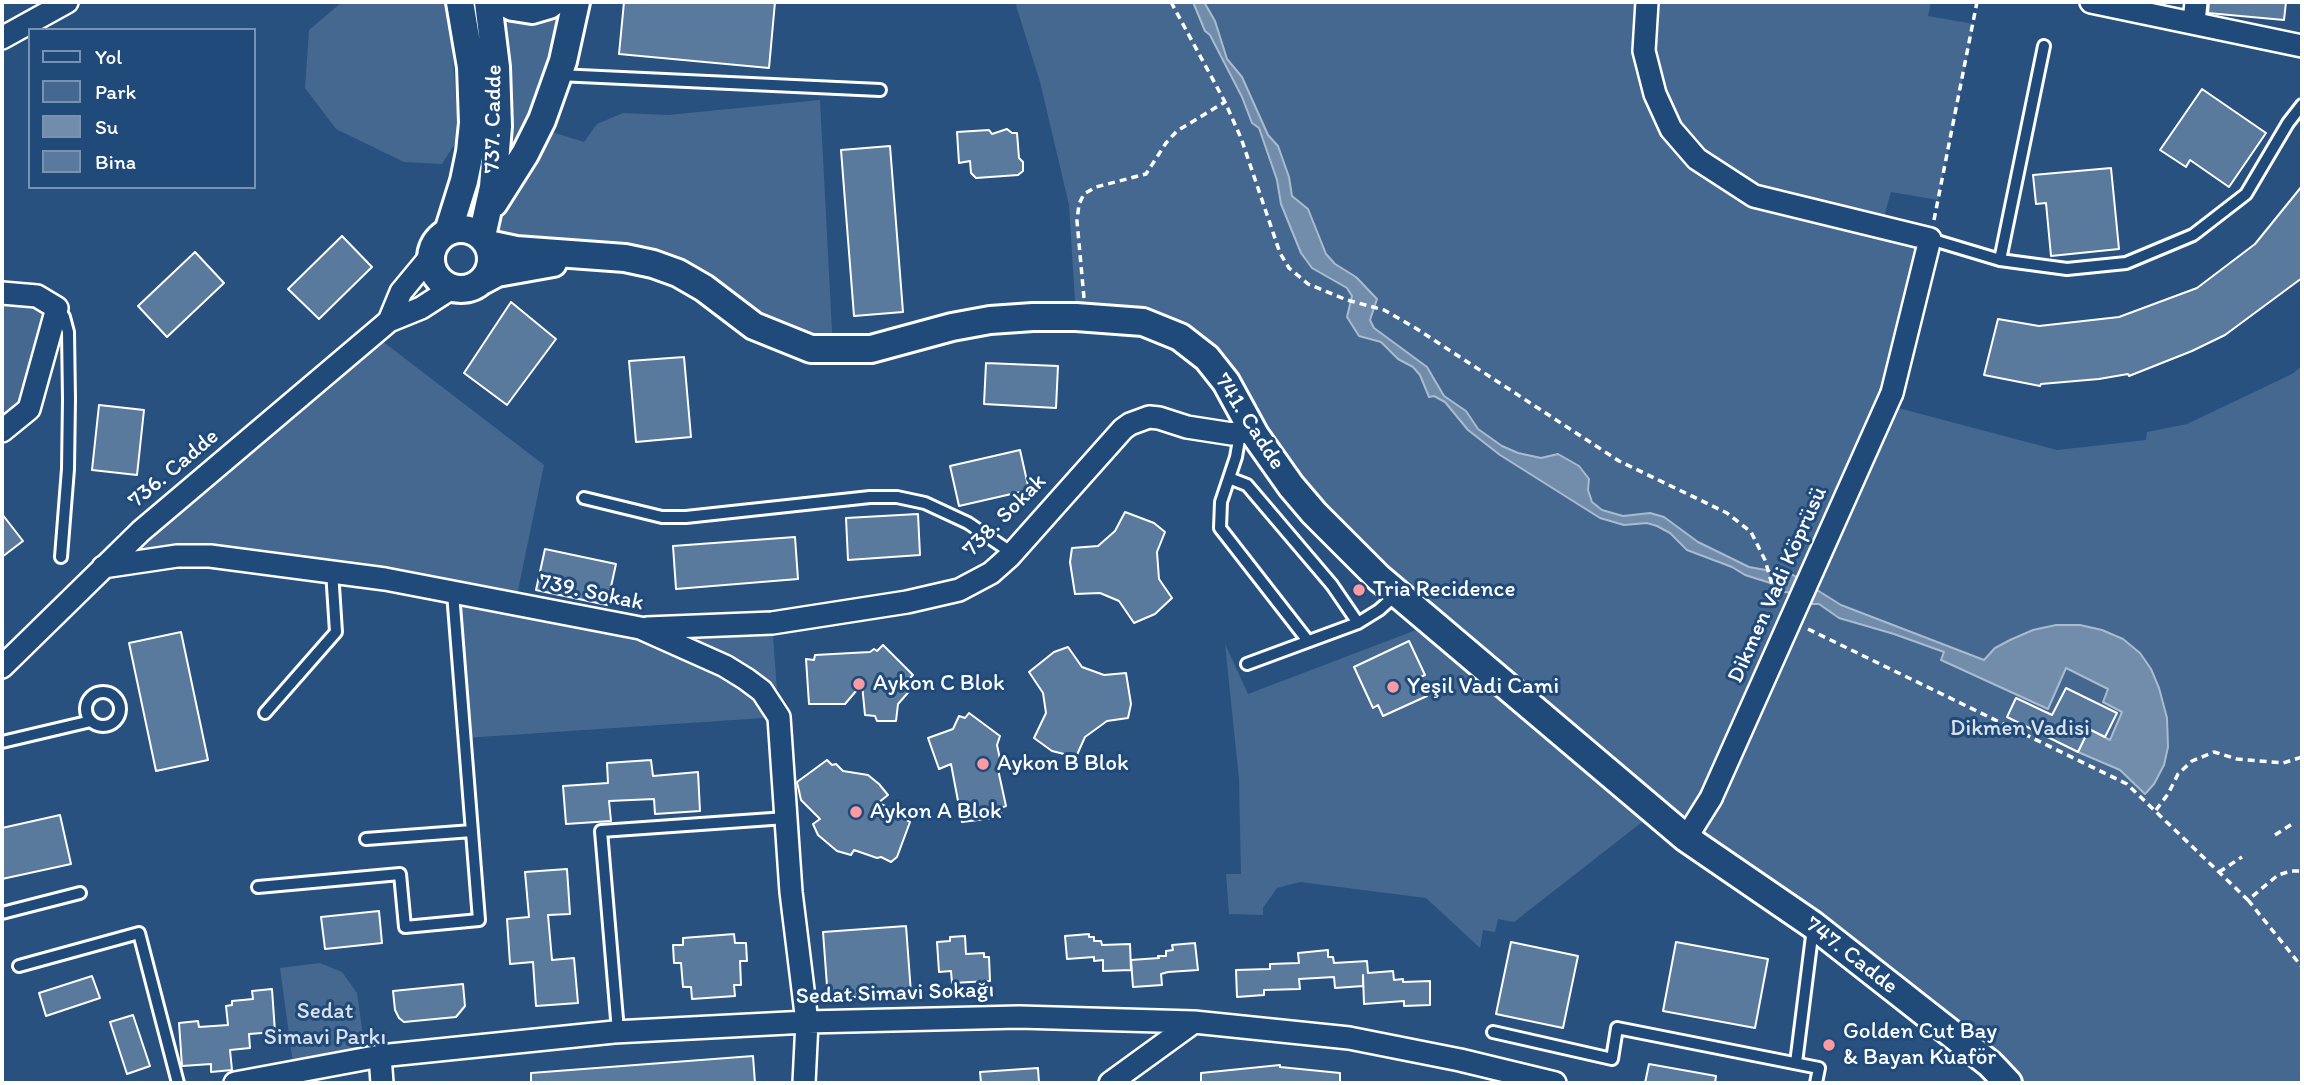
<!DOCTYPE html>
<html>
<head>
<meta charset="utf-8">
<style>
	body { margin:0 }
	#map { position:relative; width:2304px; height:1085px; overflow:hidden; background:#28517f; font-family:Itim,sans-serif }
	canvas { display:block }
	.frame { position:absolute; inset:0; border:4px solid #fff; pointer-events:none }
	.legend { position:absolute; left:28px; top:28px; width:228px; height:161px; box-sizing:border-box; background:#1f4a7a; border:2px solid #7992af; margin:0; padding:9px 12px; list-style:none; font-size:21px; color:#fff }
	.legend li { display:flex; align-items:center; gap:14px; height:35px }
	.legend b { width:35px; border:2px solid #7992af }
</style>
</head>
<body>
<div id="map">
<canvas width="2304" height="1085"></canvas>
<div class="frame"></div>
<ul class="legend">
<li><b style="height:9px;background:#1f4a7a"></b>Yol</li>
<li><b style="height:19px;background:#446890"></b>Park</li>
<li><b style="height:19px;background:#718dab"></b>Su</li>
<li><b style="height:19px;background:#5a7a9d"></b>Bina</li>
</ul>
</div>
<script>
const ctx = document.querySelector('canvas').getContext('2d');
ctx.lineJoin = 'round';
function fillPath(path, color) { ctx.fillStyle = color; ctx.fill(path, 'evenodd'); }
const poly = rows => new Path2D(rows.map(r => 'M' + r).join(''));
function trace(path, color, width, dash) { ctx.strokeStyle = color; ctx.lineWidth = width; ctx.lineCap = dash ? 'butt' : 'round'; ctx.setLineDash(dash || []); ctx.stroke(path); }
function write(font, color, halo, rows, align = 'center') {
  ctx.font = font + ' Itim,sans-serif'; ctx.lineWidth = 6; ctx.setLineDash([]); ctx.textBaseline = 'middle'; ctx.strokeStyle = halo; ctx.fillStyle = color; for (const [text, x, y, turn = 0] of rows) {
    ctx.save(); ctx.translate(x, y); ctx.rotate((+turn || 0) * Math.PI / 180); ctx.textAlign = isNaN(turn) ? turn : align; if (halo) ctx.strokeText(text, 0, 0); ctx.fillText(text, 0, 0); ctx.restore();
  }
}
fillPath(poly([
	[342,2,444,2,450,24,459,137,442,164,404,162,336,129,305,88,309,30],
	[576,2,539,128,584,142,597,124,623,113,668,115,820,100,833,350,811,349,678,273,488,244,489,6],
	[1015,2,1931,2,1928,16,1974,24,1938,200,1891,192,1881,227,1930,239,1887,405,2057,450,2146,440,2147,432,2187,424,2292,374,2302,366,2302,1083,2008,1083,1655,812,1514,922,1498,919,1495,932,1483,930,1480,948,1426,898,1300,882,1277,888,1263,908,1263,915,1229,914,1226,874,1241,874,1239,779,1225,644,1248,694,1432,624,1379,578,1194,347,1076,317,1069,205,1040,82],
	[2,294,48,300,29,409,2,431],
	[373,334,544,465,515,605,640,628,772,623,779,717,465,738,453,593,279,564,103,567],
	[320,963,342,972,357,993,366,1057,294,1071,280,968]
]), '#446890');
const water = poly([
	[1193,2,1204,2,1215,21,1227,59,1242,77,1268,135,1278,146,1289,177,1292,196,1308,209,1326,254,1335,264,1356,277,1377,299,1370,320,1374,328,1427,367,1444,396,1466,411,1478,429,1502,446,1518,453,1541,458,1558,454,1579,466,1589,479,1588,490,1592,502,1602,510,1623,516,1650,513,1664,517,1698,542,1749,567,1793,575,1841,605,1984,660,1995,648,2010,640,2033,630,2056,625,2080,625,2102,630,2123,639,2140,653,2151,669,2159,688,2167,718,2168,747,2164,765,2154,784,2145,794,2120,770,2078,752,2089,729,2110,740,2122,712,2103,702,2108,689,2066,668,2048,709,1941,660,1944,652,1894,634,1839,618,1819,604,1812,604,1796,593,1784,592,1780,586,1745,575,1732,567,1687,550,1670,533,1657,526,1647,523,1624,525,1600,518,1500,455,1468,430,1445,402,1434,396,1429,397,1420,375,1413,367,1398,359,1381,342,1359,336,1347,317,1352,296,1347,288,1312,268,1301,253,1281,204,1277,180,1259,128,1252,123,1242,97,1210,35,1205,31,1193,2]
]);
fillPath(water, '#718dab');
trace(water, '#aabbcd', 2);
const building = poly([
	[624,2,775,2,769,68,619,54,624,2],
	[2209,2,2286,2,2284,20,2208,13,2209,2],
	[2202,89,2266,133,2229,187,2190,160,2186,167,2160,150,2202,89],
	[1007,129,1012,133,1017,133,1019,158,1023,162,1023,171,1018,175,976,178,971,173,970,161,959,163,957,132,989,130,992,134,1007,129],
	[890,146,903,312,854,316,841,150,890,146],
	[2111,168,2119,249,2051,256,2046,203,2036,204,2033,175,2111,168],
	[2302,186,2302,278,2225,335,2192,351,2129,376,2128,374,2099,379,2041,384,2040,386,1984,375,1998,319,2039,326,2119,317,2197,288,2255,244,2302,186],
	[342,236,372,267,319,319,288,289,342,236],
	[195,252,224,283,167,337,138,306,195,252],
	[511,302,556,339,507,405,464,373,511,302],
	[684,357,691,437,636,442,629,361,684,357],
	[986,363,1058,366,1056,408,984,404,986,363],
	[99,405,144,410,137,475,92,470,99,405],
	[1020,450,1029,490,959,506,950,466,1020,450],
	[1125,512,1154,523,1165,532,1157,552,1159,579,1172,598,1155,614,1134,623,1119,601,1100,593,1075,594,1070,562,1072,548,1098,546,1115,531,1125,512],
	[2,514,23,541,2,557,2,514],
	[918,514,920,555,848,560,846,518,918,514],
	[795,537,798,579,676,589,673,546,795,537],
	[545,549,616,564,607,605,536,590,545,549],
	[181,632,208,760,156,771,129,643,181,632],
	[1409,641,1425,675,1418,678,1427,696,1383,716,1378,705,1373,708,1354,667,1409,641],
	[883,645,913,675,907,681,913,687,898,704,896,721,877,721,875,716,865,715,862,684,845,704,809,704,806,659,814,660,815,655,870,652,874,649,877,651,883,645],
	[1068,647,1082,667,1104,675,1126,673,1131,704,1128,718,1107,721,1085,737,1076,757,1052,751,1034,738,1046,713,1043,693,1029,672,1054,652,1068,647],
	[2066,688,2117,713,2105,737,2089,729,2078,752,2007,717,2016,698,2052,715,2066,688],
	[969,713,1000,736,997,745,1000,759,999,774,1006,806,1000,808,1002,817,962,822,951,764,939,769,928,738,953,729,959,716,965,718,969,713],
	[651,760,653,776,698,772,700,811,655,814,654,799,609,801,611,821,566,824,563,786,608,783,607,763,651,760],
	[827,760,832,765,836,764,843,771,868,775,879,784,888,795,878,803,905,814,903,818,910,822,897,857,891,862,881,857,877,858,854,850,851,855,837,851,818,835,813,824,820,819,801,800,797,782,827,760],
	[60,815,71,864,2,879,2,828,60,815],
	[567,869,570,914,548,915,552,960,574,958,578,1003,536,1006,533,962,510,964,507,919,529,917,525,872,567,869],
	[379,911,382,943,325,949,321,917,379,911],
	[906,926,911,993,828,999,823,932,906,926],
	[734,934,735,943,746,943,747,961,740,961,741,985,734,985,735,996,692,999,691,987,683,987,681,963,674,963,673,945,683,945,683,938,734,934],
	[1089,934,1089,937,1094,937,1094,941,1101,941,1102,945,1130,944,1131,970,1103,971,1103,960,1094,961,1094,957,1067,959,1065,936,1089,934],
	[965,936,966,954,984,953,984,957,989,957,990,981,952,983,951,971,939,972,937,942,950,941,950,937,965,936],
	[1511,942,1578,956,1563,1028,1496,1014,1511,942],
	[1676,942,1768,959,1755,1028,1663,1011,1676,942],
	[1195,943,1198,970,1168,972,1161,974,1162,985,1133,987,1131,960,1159,958,1158,956,1166,956,1166,951,1173,950,1172,945,1195,943],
	[1328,950,1328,957,1333,957,1334,963,1367,961,1368,973,1393,971,1394,980,1403,979,1403,982,1430,981,1430,1005,1404,1006,1404,1001,1364,1004,1363,975,1363,986,1335,988,1334,977,1299,979,1300,989,1264,990,1264,995,1237,997,1236,970,1270,969,1270,964,1299,963,1298,953,1328,950],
	[92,976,100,998,46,1016,39,993,92,976],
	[463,984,465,1006,456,1017,404,1022,399,1018,395,1010,393,991,463,984],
	[272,989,275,1032,249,1034,250,1048,230,1050,232,1070,211,1072,211,1064,182,1066,179,1023,198,1021,199,1027,228,1025,226,1006,232,1005,232,1001,253,999,252,991,272,989],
	[133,1015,150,1066,127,1074,110,1022,133,1015],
	[753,1056,755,1083,531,1083,531,1073,753,1056],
	[1649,1064,1716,1076,1715,1083,1645,1083,1649,1064],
	[1280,1065,1280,1067,1340,1073,1340,1083,1201,1083,1201,1073,1280,1065],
	[1038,1068,1039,1083,981,1083,980,1072,1038,1068]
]);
fillPath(building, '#5a7a9d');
trace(building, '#fff', 2);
const service = poly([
	[558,75,880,90],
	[1930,239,2000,260,2067,269,2126,263,2193,235,2246,194,2288,123,2302,105],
	[2000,260,2044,46],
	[59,310,64,317,68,332,69,399,68,469,61,557],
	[1240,434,1236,457,1221,502,1220,528,1308,641],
	[1229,478,1247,485,1332,585,1358,623],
	[584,498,662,517,686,517,870,497,897,497,925,503,968,523,1012,553],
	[1247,664,1358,623,1379,610,1398,593],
	'86 709a17 17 0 1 1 34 0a17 17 0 1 1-34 0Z',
	[265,713,336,632,332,571],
	[2,742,91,721],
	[366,839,472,831],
	[258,887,400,874,405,927,479,920,453,593],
	[2,913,80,893],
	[19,966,139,933,178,1083],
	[618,1031,601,831,786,818],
	[1493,1032,1612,1059,1617,1028,1819,1068,1816,1083],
	[1796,1063,1813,928]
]);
const minor = poly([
	[1647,2,1644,51,1655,94,1671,129,1697,159,1754,196,1930,239,1892,393],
	[2091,2,2302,46],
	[2194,23,2196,2],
	[2,38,67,2],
	[2,293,37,296,57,308,29,409,2,431],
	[389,321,401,292,430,257],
	[103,567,177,556,210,556,385,579,640,628,725,666,746,679,762,691,779,717,791,892,807,1022,804,1083],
	[647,628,772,623,907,602,959,590,991,573,1009,557,1123,429,1130,424,1149,417,1159,418,1187,427,1232,434,1245,432,1252,425],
	[2,667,141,531,389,321,421,308,452,288],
	[1686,838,1711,798],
	[380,1056,382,1083],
	[235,1083,380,1056,614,1032,807,1022,1019,1017,1194,1022,1349,1038,1460,1060,1555,1083],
	[1110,1083,1194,1022]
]);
const tertiary = poly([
	[503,2,513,7,532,10,549,5,553,2],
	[494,203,525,154,542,120,563,61,576,2],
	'431 259a30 30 0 1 1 60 0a30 30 0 1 1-60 0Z',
	[448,232,464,181,470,152,473,123,471,67,460,2],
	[482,236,493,187,498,126,496,67,488,2],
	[488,244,516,250,625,258,653,264,678,273,704,288,754,326,811,349,871,349,952,327,990,320,1033,317,1076,317,1143,322,1180,337,1207,358,1226,382,1255,435,1291,486,1314,513,1379,578,1686,838,1813,925,1990,1064,2008,1083],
	[482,281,497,273,553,263]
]);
trace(service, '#fff', 16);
trace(minor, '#fff', 26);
trace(tertiary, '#fff', 32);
trace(poly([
	[1171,2,1225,102,1241,138,1280,253,1289,268,1308,284,1347,300,1384,310,1417,329,1619,461,1727,513,1751,532,1765,560,1777,602],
	[1934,220,1977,2],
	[1084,298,1077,221,1079,204,1084,194,1096,187,1146,174,1166,143,1177,131,1225,102],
	[1808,629,2127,784,2248,900,2278,875,2291,871,2302,871],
	[2156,810,2168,794,2178,774,2192,761,2214,752,2237,759,2283,763,2302,757],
	[2275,835,2292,824],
	[2219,872,2242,857],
	[2248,900,2302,967]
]), '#fff', 3.5, [7, 5]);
trace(service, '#1f4a7a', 10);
trace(minor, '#1f4a7a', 21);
trace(tertiary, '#1f4a7a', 26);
const minorBridge = poly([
	[1711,798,1892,393]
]);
trace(minorBridge, '#fff', 26, []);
trace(minorBridge, '#1f4a7a', 21);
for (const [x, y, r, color] of [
	[1359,590,7,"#ff9aa2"],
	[859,684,7,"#ff9aa2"],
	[1393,687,7,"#ff9aa2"],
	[983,764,7,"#ff9aa2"],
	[856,812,7,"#ff9aa2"],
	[1829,1045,7,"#ff9aa2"]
]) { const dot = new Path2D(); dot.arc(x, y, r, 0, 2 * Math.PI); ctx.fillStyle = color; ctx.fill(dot); trace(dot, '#1f4a7a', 2.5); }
write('23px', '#fff', '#1f4a7a', [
	["737. Cadde",494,119,-89],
	["741. Cadde",1249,422,57],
	["736. Cadde",174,469,-40],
	["738. Sokak",1005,516,-45],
	["Dikmen Vadi Köprüsü",1778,585,-66],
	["739. Sokak",591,593,12],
	["747. Cadde",1851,956,38],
	["Sedat Simavi Sokağı",895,994,-2]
]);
write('23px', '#fff', '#1f4a7a', [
	["Tria Recidence",1373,590],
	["Aykon C Blok",873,684],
	["Yeşil Vadi Cami",1407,687],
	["Aykon B Blok",997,764],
	["Aykon A Blok",870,812],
	["Golden Cut Bay",1843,1032],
	["& Bayan Kuaför",1843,1058]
], 'left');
write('23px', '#dae1e9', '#1f4a7a', [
	["Dikmen Vadisi",2020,729],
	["Sedat",325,1012],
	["Simavi Parkı",325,1038]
]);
</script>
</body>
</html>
